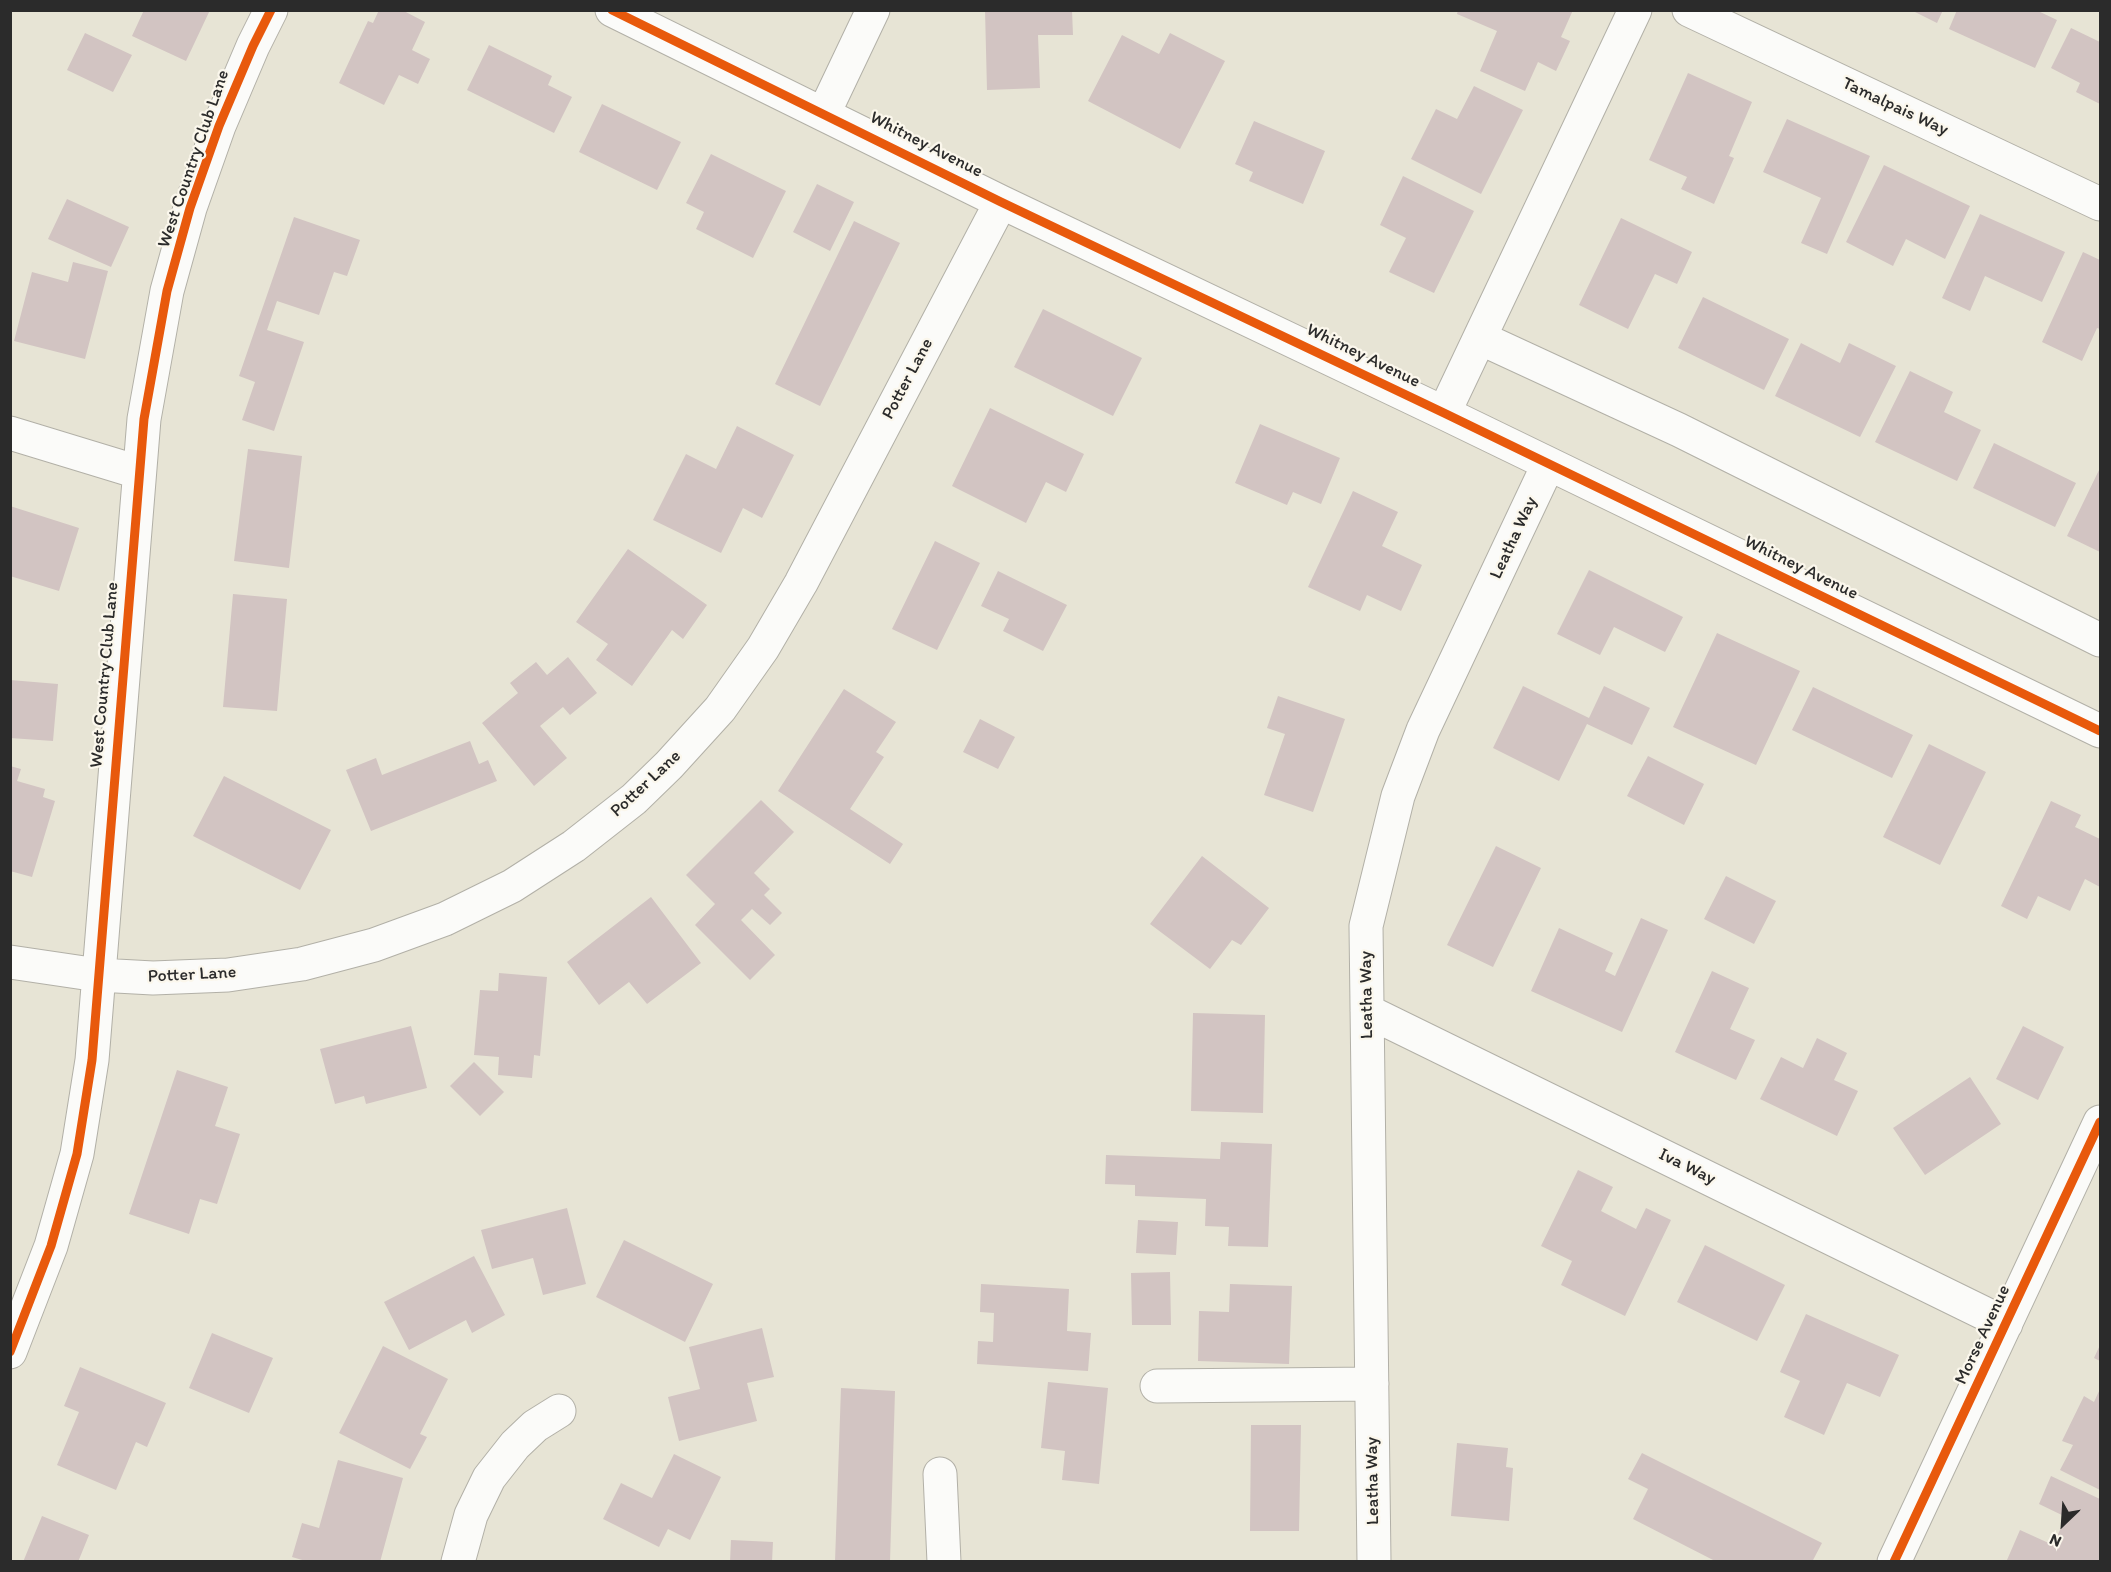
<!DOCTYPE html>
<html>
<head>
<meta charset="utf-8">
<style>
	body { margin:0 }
	#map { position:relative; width:2111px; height:1572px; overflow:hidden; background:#e7e4d5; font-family:Itim,sans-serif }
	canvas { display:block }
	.frame { position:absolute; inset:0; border:12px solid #2b2b2b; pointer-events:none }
	.north { position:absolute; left:2033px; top:1494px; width:60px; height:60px; -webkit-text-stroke:4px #fbf7ec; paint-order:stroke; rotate:205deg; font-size:16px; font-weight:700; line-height:24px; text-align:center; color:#2b2b2b }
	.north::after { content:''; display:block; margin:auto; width:21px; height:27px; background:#2b2b2b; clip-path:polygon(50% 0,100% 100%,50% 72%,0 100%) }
</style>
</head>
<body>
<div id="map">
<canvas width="2111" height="1572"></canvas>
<div class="frame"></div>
<div class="north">N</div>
</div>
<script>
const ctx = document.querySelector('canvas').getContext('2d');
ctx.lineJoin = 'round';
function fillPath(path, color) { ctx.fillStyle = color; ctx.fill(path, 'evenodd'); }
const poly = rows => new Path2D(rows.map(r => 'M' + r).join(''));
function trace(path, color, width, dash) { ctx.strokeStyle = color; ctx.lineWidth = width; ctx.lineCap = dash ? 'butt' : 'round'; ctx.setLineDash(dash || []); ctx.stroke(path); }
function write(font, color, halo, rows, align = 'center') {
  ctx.font = font + ' Itim,sans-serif'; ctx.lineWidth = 4.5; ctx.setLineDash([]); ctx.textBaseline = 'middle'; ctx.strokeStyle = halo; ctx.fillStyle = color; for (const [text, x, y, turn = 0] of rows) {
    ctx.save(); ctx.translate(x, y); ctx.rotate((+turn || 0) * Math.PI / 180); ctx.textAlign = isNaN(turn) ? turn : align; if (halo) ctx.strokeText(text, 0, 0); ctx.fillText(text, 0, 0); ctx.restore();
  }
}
fillPath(poly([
	[144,10,210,10,186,61,132,36],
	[379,10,402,10,425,22,412,50,430,59,418,84,399,75,384,105,339,83,368,21,373,23],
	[985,10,1072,10,1073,35,1038,35,1040,88,987,90],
	[1458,10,1573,10,1561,37,1570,41,1556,71,1538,62,1525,91,1480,71,1497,31,1457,14],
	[1911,10,1943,10,1937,23],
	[1957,10,2036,10,2057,20,2035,68,1949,29],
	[2071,28,2100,42,2100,104,2076,92,2080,83,2051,68],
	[85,33,132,55,113,92,67,70],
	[1170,33,1225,61,1180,149,1088,101,1122,35,1159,54],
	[489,45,552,76,548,85,572,97,554,133,467,90],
	[1688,73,1752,102,1729,156,1734,158,1714,204,1681,189,1687,177,1649,160],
	[1474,86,1523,110,1481,194,1411,159,1436,109,1457,119],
	[602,104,681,142,657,190,579,152],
	[1787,119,1870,156,1827,254,1801,243,1821,198,1763,172],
	[1254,121,1325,151,1303,204,1249,181,1253,172,1235,164],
	[711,154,786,191,753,258,696,229,704,212,686,203],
	[1884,165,1970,206,1945,259,1906,239,1893,266,1846,242],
	[1403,176,1474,211,1434,293,1389,272,1406,238,1380,225],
	[817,184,854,202,830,251,793,232],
	[67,199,129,227,111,267,48,239],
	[1980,214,2065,252,2042,302,1985,276,1970,311,1942,298],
	[294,217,360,240,347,276,334,272,319,315,277,301,267,330,304,342,274,431,242,420,255,382,239,376],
	[1621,218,1692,252,1677,284,1655,274,1628,329,1579,305],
	[854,221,900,243,820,406,775,384],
	[2083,252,2100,260,2100,329,2097,328,2082,361,2042,342],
	[73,262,108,271,85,359,14,341,32,272,68,282],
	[1703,297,1789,339,1764,390,1678,348],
	[1043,309,1142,358,1113,416,1014,367],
	[1801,343,1840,363,1849,343,1896,366,1860,437,1775,396],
	[1910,371,1953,392,1944,412,1981,430,1957,481,1875,442],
	[990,408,1084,454,1066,492,1046,482,1026,523,952,486],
	[1260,424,1340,458,1321,504,1293,492,1287,505,1235,483],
	[737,426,794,455,762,518,743,508,721,553,653,520,686,454,716,469],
	[1994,443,2076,483,2055,527,1973,488],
	[248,449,302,456,289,568,234,561],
	[2100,468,2100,552,2067,536],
	[1353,491,1398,512,1382,546,1422,565,1401,611,1367,595,1360,611,1308,587],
	[10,506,79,528,59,591,10,576],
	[935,541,980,563,937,650,892,629],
	[628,549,707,605,683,639,672,630,632,686,596,660,608,644,576,622],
	[1589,570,1683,617,1665,652,1614,627,1600,655,1557,634],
	[998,571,1067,605,1043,651,1003,631,1009,619,981,606],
	[233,594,287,599,277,711,223,707],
	[1717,633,1800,671,1756,765,1673,727],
	[568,657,597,693,570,715,563,707,540,726,567,758,534,786,482,723,518,693,510,683,536,662,547,675],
	[10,680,58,684,53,741,10,738],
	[1523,686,1589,718,1604,686,1650,708,1632,745,1587,724,1559,781,1493,748],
	[1813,687,1913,735,1892,778,1792,730],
	[844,689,896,722,876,752,884,757,850,809,903,844,890,864,778,791],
	[1278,696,1345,719,1313,812,1264,795,1285,734,1267,728],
	[980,719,1015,737,998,769,963,752],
	[470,741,479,764,488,760,497,781,371,831,346,770,376,758,382,775],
	[1929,744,1986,772,1940,865,1883,837],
	[1648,756,1704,784,1684,825,1627,796],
	[10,766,21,769,17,781,45,789,43,797,55,801,32,877,10,871],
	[224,776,331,830,300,890,193,836],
	[761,800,794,832,754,873,770,889,764,895,782,913,770,925,752,909,741,920,775,955,750,980,695,925,715,904,686,875],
	[2051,801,2081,815,2075,827,2100,839,2100,887,2085,879,2070,911,2038,896,2027,919,2001,906],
	[1496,846,1541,868,1493,967,1447,945],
	[1202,856,1269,908,1241,945,1232,940,1210,969,1150,924],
	[1726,876,1776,901,1754,944,1704,919],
	[651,897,701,963,647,1004,629,982,599,1005,567,962],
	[1641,918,1668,930,1622,1032,1531,991,1559,928,1613,953,1605,971,1615,976],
	[1712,971,1749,988,1730,1029,1755,1040,1736,1080,1675,1052],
	[499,973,547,977,540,1056,534,1055,532,1078,498,1075,499,1057,474,1055,480,990,498,991],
	[1193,1013,1265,1015,1263,1113,1191,1111],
	[411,1026,427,1088,366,1104,364,1096,335,1104,320,1049],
	[2023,1026,2064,1047,2038,1100,1996,1079],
	[1817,1038,1847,1053,1834,1080,1858,1091,1837,1136,1760,1099,1781,1057,1803,1068],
	[474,1062,504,1092,480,1116,450,1086],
	[177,1070,228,1087,215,1126,240,1134,217,1204,200,1199,189,1234,129,1214],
	[1970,1077,2001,1124,1925,1175,1893,1128],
	[1221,1142,1272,1144,1268,1247,1228,1246,1229,1227,1205,1226,1206,1199,1135,1196,1135,1185,1105,1184,1106,1155,1220,1159],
	[1578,1170,1613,1187,1601,1211,1636,1229,1646,1208,1671,1220,1625,1316,1561,1285,1572,1261,1541,1246],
	[567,1208,586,1284,543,1295,533,1258,492,1269,481,1230],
	[1138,1220,1178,1222,1176,1255,1136,1253],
	[624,1240,713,1284,685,1342,596,1297],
	[1705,1245,1785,1285,1757,1341,1677,1302],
	[474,1256,505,1315,472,1333,466,1320,409,1350,384,1302],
	[1170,1272,1171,1325,1132,1325,1131,1273],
	[981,1284,1069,1289,1067,1331,1091,1333,1088,1371,977,1364,978,1341,993,1342,994,1313,980,1312],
	[1230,1284,1292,1286,1289,1364,1198,1361,1199,1311,1229,1312],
	[1806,1314,1899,1355,1880,1397,1847,1383,1824,1435,1784,1417,1800,1381,1780,1372],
	[762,1328,774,1377,747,1383,757,1421,679,1441,668,1397,700,1389,689,1347],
	[212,1333,273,1358,249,1413,189,1388],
	[2100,1345,2100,1361,2094,1358],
	[383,1346,448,1379,420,1434,427,1437,410,1469,339,1433],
	[80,1367,166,1403,147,1447,136,1442,116,1490,57,1465,79,1412,64,1406],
	[1048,1382,1108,1388,1099,1484,1062,1480,1065,1451,1041,1448],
	[841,1388,895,1391,890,1562,835,1562],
	[2100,1389,2100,1490,2060,1470,2073,1445,2062,1441,2084,1396,2094,1402],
	[1251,1425,1301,1425,1299,1531,1250,1531],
	[1457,1443,1508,1448,1506,1467,1513,1468,1509,1521,1451,1516],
	[1642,1453,1822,1543,1812,1562,1717,1562,1633,1519,1648,1489,1628,1479],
	[674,1454,721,1477,690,1540,668,1529,659,1547,603,1519,621,1483,652,1498],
	[338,1460,403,1478,380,1562,309,1562,292,1557,302,1523,319,1528],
	[2051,1476,2100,1499,2100,1562,2011,1562,2007,1560,2020,1530,2053,1545,2066,1517,2039,1504],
	[42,1516,89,1535,78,1562,23,1562],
	[731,1540,773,1542,772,1562,730,1562]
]), '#d2c4c2');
const minor = poly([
	[612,10,1001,202,1444,413,2100,731],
	[1689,10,2100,204],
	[824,113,873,10],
	[1480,338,1679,430,2100,640],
	[1444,413,1635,10],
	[10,433,138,472],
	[10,962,98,975,153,978,228,975,302,964,374,945,445,919,512,886,574,846,634,799,669,765,720,709,763,648,801,583,1001,202],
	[1367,1011,2006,1324],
	[10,1352,51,1246,77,1154,92,1060,144,419,167,291,190,208,219,126,253,46,271,10],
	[1157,1386,1372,1384],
	[940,1474,944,1562],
	[458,1562,471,1515,489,1478,515,1445,535,1426,559,1411],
	[1374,1562,1366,926,1398,796,1423,730,1548,465],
	[1894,1562,2100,1122]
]);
trace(minor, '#b2b0a7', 35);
trace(minor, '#fbfbf9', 33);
trace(poly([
	[612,10,1001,202,1444,413,2100,731],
	[10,1352,51,1246,77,1154,92,1060,144,419,167,291,190,208,219,126,253,46,271,10],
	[1894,1562,2100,1122]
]), '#e8590c', 9);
write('18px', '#2b2b2b', '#fbf7ec', [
	["Tamalpais Way",1895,107,25],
	["Whitney Avenue",926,145,27],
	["West Country Club Lane",194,159,-71],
	["Whitney Avenue",1363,356,26],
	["Potter Lane",908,379,-62],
	["Leatha Way",1514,538,-65],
	["Whitney Avenue",1801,568,26],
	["West Country Club Lane",105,675,-85],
	["Potter Lane",646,784,-43],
	["Potter Lane",192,975,-3],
	["Leatha Way",1367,995,-91],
	["Iva Way",1687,1167,26],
	["Morse Avenue",1983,1335,-65],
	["Leatha Way",1373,1481,-91]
]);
</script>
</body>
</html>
